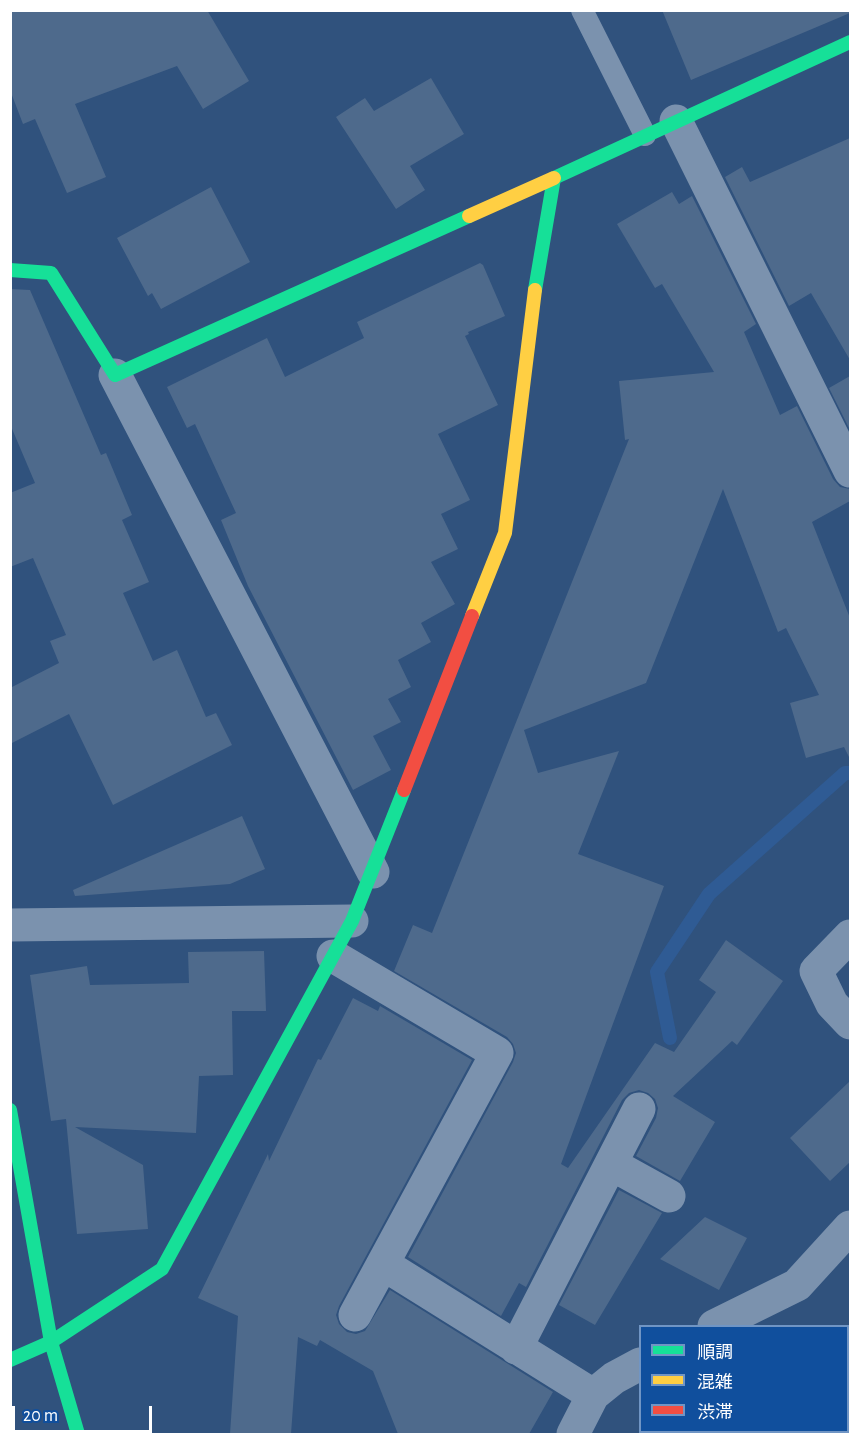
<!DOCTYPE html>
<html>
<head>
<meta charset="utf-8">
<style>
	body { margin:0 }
	#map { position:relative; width:861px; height:1445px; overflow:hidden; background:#30527d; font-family:"Alegreya Sans","Noto Sans JP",sans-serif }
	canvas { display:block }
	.frame { position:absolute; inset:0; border:12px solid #fff; pointer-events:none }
	.legend { position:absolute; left:639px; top:1325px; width:210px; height:108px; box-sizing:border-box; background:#104f9d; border:2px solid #7095c4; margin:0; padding:8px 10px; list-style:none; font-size:18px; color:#fff }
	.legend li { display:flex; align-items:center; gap:12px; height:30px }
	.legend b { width:30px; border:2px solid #7095c4 }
	.scale { position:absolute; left:12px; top:1406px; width:140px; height:27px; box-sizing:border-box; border:3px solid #fff; border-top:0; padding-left:8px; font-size:18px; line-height:21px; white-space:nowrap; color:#fff; -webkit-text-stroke:4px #104f9d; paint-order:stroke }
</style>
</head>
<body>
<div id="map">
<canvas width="861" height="1445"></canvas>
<div class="frame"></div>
<ul class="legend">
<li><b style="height:8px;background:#16e098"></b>順調</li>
<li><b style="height:8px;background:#ffcf43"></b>混雑</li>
<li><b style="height:8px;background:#f24e42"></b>渋滞</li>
</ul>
<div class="scale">20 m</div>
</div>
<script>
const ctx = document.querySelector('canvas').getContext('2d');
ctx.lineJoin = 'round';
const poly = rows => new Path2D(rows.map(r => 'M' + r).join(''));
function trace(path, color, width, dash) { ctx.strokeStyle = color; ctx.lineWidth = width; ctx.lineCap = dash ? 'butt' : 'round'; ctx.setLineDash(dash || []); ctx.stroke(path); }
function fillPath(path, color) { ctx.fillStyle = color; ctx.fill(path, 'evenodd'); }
trace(poly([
	[670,1038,657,972,709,894,845,773,850,773]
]), '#2f5b94', 14);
fillPath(poly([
	[10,10,207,10,249,81,203,109,177,66,75,104,106,177,67,193,35,119,23,124,10,90],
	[662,10,850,10,850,13,691,80],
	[431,78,464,134,410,166,425,190,396,209,336,117,365,98,374,111],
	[850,138,850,360,811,293,789,306,725,177,742,167,750,182],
	[211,187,250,262,161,309,152,293,148,296,117,238],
	[672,192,679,204,692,196,756,324,744,332,780,415,797,406,833,479,840,487,850,489,850,501,812,522,850,618,850,759,844,747,806,758,790,703,819,695,786,628,778,632,723,489,646,683,524,730,538,773,619,751,578,854,664,886,561,1164,568,1168,655,1043,674,1052,716,992,699,980,726,940,783,981,737,1045,732,1041,673,1096,715,1122,680,1181,636,1156,656,1118,658,1108,655,1099,648,1093,639,1090,629,1093,622,1100,526,1287,519,1283,501,1316,408,1257,513,1062,516,1053,513,1044,507,1037,394,971,413,925,432,933,629,439,625,440,619,381,714,372,662,284,655,288,617,224],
	[480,263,483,265,505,316,468,332,469,334,465,336,498,405,438,434,470,500,441,514,458,549,431,562,455,604,421,623,431,642,398,660,411,687,388,699,401,722,373,736,391,770,353,790,248,586,221,520,236,513,195,424,187,428,167,387,267,338,285,377,364,338,357,322],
	[10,289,30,290,101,455,106,453,132,515,122,520,149,582,123,593,153,661,177,650,206,717,216,713,232,745,113,805,69,714,10,744,10,688,59,663,50,641,66,635,33,558,10,567,10,493,35,483,10,424],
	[850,376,850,430,829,388],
	[242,816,265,869,230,884,75,896,73,890],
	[264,951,266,1011,232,1011,233,1075,199,1076,196,1133,75,1127,143,1165,148,1229,77,1234,66,1119,51,1121,30,975,87,966,90,985,189,983,188,952],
	[353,998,378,1011,380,1006,472,1060,339,1306,336,1315,339,1324,347,1332,356,1334,365,1331,390,1290,553,1392,529,1434,398,1434,373,1371,320,1340,317,1346,298,1337,291,1434,230,1434,238,1316,198,1298,268,1154,269,1161,318,1059,321,1060],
	[850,1081,850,1162,830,1181,790,1138],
	[619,1190,662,1213,595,1325,559,1305],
	[705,1217,747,1238,719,1290,660,1259]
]), '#4e6a8c');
trace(poly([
	[848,1415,850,1419]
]), '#7b92ae', 4, [3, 4.5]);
trace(poly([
	[582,10,645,135]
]), '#7b92ae', 22);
trace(poly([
	[676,121,850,471],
	[115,375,373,872],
	[10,925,352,921],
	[850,936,816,971,832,1004,850,1023],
	[333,956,497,1053,355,1315],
	[611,1164,669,1196],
	[383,1264,593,1395],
	[714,1326,797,1285,850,1227],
	[516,1348,639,1109],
	[573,1434,593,1395,614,1378,640,1364]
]), '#7b92ae', 33);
trace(poly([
	[10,270,51,273,115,375,469,216],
	[535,290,554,178,850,42],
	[10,1110,51,1342,78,1434],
	[10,1360,51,1342,162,1269,352,921,404,790]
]), '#16e098', 14);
trace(poly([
	[469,216,554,178],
	[472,616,505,533,535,290]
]), '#ffcf43', 14);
trace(poly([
	[404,790,472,616]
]), '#f24e42', 14);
</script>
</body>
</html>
